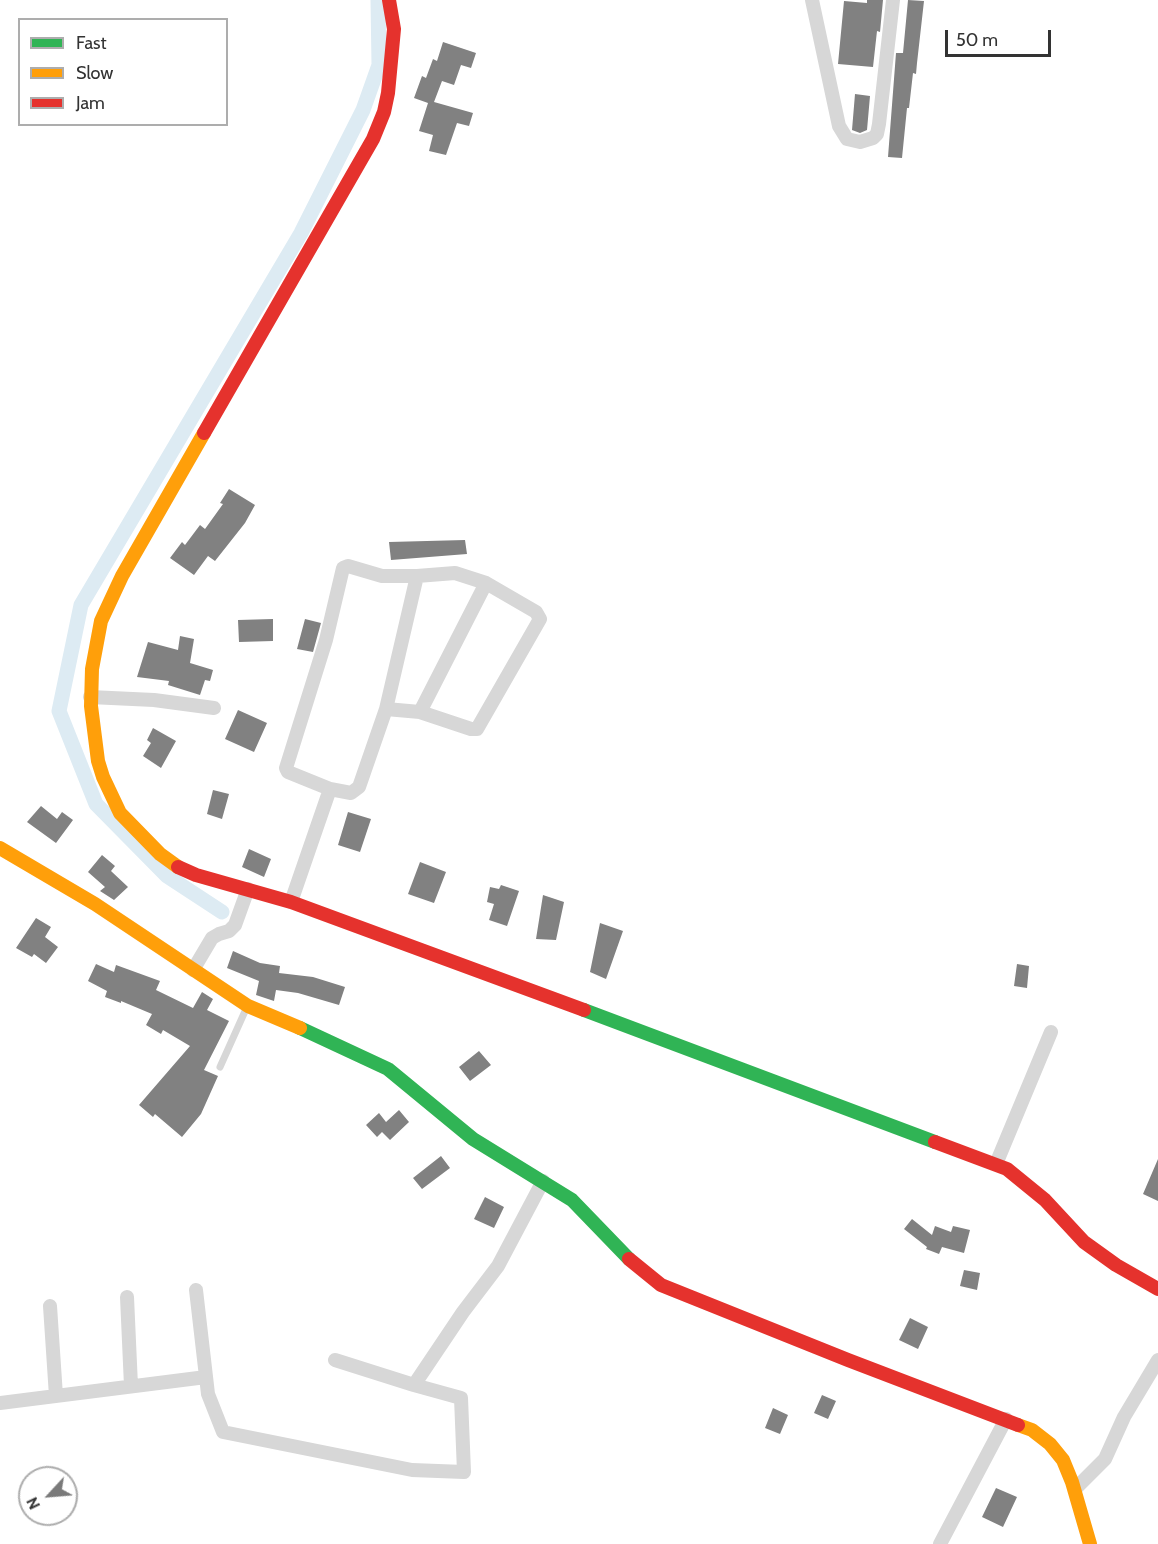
<!DOCTYPE html>
<html>
<head>
<meta charset="utf-8">
<style>
	body { margin:0 }
	#map { position:relative; width:1158px; height:1544px; overflow:hidden; background:#fff; font-family:Cabin,sans-serif }
	canvas { display:block }
	.legend { position:absolute; left:18px; top:18px; width:210px; height:108px; box-sizing:border-box; background:#fff; border:2px solid #adadad; margin:0; padding:8px 10px; list-style:none; font-size:18px; color:#333 }
	.legend li { display:flex; align-items:center; gap:12px; height:30px }
	.legend b { width:30px; border:2px solid #adadad }
	.north { position:absolute; left:18px; top:1466px; width:60px; height:60px; box-sizing:border-box; background:#fff; border:2px solid #adadad; border-radius:50%; rotate:244deg; font-size:16px; font-weight:700; line-height:24px; text-align:center; color:#333 }
	.north::after { content:''; display:block; margin:auto; width:21px; height:27px; background:#7a7a7a; clip-path:polygon(50% 0,100% 100%,50% 72%,0 100%) }
	.scale { position:absolute; left:945px; top:30px; width:106px; height:27px; box-sizing:border-box; border:3px solid #333; border-top:0; padding-left:8px; font-size:18px; line-height:21px; white-space:nowrap; color:#333; -webkit-text-stroke:4px #fff; paint-order:stroke }
</style>
</head>
<body>
<div id="map">
<canvas width="1158" height="1544"></canvas>
<ul class="legend">
<li><b style="height:8px;background:#30b455"></b>Fast</li>
<li><b style="height:8px;background:#ff9f0a"></b>Slow</li>
<li><b style="height:8px;background:#e5322d"></b>Jam</li>
</ul>
<div class="north">N</div>
<div class="scale">50 m</div>
</div>
<script>
const ctx = document.querySelector('canvas').getContext('2d');
ctx.lineJoin = 'round';
const poly = rows => new Path2D(rows.map(r => 'M' + r).join(''));
function trace(path, color, width, dash) { ctx.strokeStyle = color; ctx.lineWidth = width; ctx.lineCap = dash ? 'butt' : 'round'; ctx.setLineDash(dash || []); ctx.stroke(path); }
function fillPath(path, color) { ctx.fillStyle = color; ctx.fill(path, 'evenodd'); }
trace(poly([
	[222,912,167,876,96,804,59,711,81,605,301,233,363,110,379,65,378,0]
]), '#ddebf3', 15);
fillPath(poly([
	[867,0,883,0,880,32,877,31,873,67,838,64,844,1,867,3],
	[908,0,924,1,917,63,916,74,913,73,909,108,907,108,902,158,888,157,896,53,903,53],
	[443,42,476,53,471,68,461,65,454,85,442,81,434,102,473,113,469,126,457,123,446,155,429,151,433,135,419,131,428,103,414,98,422,76,426,78,433,59,437,61],
	[855,94,870,96,867,130,860,133,852,130],
	[229,489,255,505,245,523,215,561,208,556,194,575,170,558,182,542,185,545,200,525,205,529,223,504,220,503],
	[465,540,467,554,391,560,389,542],
	[273,619,273,641,239,642,238,620],
	[305,619,321,623,313,652,297,649],
	[180,636,194,639,190,663,213,670,210,681,205,680,200,695,168,685,169,681,137,677,148,642,178,650],
	[238,710,267,723,254,752,225,739],
	[153,728,176,741,161,768,143,756,151,743,147,740],
	[213,790,229,794,222,819,207,814],
	[41,806,57,819,62,812,73,820,56,843,27,822],
	[348,812,371,819,360,852,338,845],
	[249,849,271,859,264,877,242,867],
	[102,855,115,866,111,871,128,887,114,900,100,891,105,887,88,872],
	[420,862,446,872,434,903,408,894],
	[501,885,519,891,507,926,489,920,494,904,487,902,490,887,499,889],
	[543,895,564,902,556,940,536,939],
	[36,918,51,927,45,937,58,947,46,963,34,954,32,957,16,948],
	[600,923,623,931,606,979,590,972],
	[233,951,260,963,280,966,279,973,313,977,345,987,339,1005,298,993,276,990,274,1001,256,995,259,981,227,968],
	[96,964,114,972,116,965,160,981,156,990,193,1008,202,992,213,999,207,1010,229,1021,204,1070,218,1076,201,1114,182,1137,155,1114,153,1117,139,1105,190,1046,163,1030,161,1034,146,1025,152,1014,121,1001,121,1003,105,997,107,991,88,981],
	[1017,964,1029,966,1027,988,1014,986],
	[479,1051,491,1065,470,1081,459,1067],
	[399,1110,409,1122,390,1140,382,1132,377,1137,366,1125,379,1113,386,1122],
	[441,1156,450,1168,422,1189,413,1178],
	[1158,1159,1158,1201,1143,1194],
	[485,1197,504,1207,494,1228,474,1219],
	[912,1219,932,1235,935,1226,951,1232,953,1226,970,1230,964,1253,942,1247,939,1254,926,1249,927,1247,904,1229],
	[964,1270,980,1273,977,1290,960,1286],
	[910,1318,928,1327,918,1349,899,1340],
	[822,1395,836,1401,828,1419,814,1413],
	[773,1408,788,1415,780,1434,765,1428],
	[996,1488,1017,1497,1003,1527,982,1517]
]), '#818181');
trace(poly([
	[220,1067,246,1009]
]), '#d7d7d7', 7);
trace(poly([
	[812,0,839,126,847,139,860,142,873,138,877,134,879,124,893,0],
	[90,697,154,700,214,708],
	[386,709,420,712,471,729,477,729,540,619,536,612,486,583,455,573,417,576],
	[420,712,486,583],
	[291,902,330,789,288,772,286,768,326,640,343,568,348,566,382,576,417,576,386,709,359,787,351,793,330,789],
	[193,970,212,938,219,934,229,931,235,925,248,889],
	[996,1164,1051,1032],
	[196,1290,208,1394,223,1432,412,1470,464,1472,461,1398,414,1385],
	[127,1297,131,1386],
	[50,1306,56,1396],
	[335,1360,414,1385,463,1312,498,1266,543,1181],
	[0,1403,206,1377],
	[1075,1489,1105,1459,1124,1417,1158,1360],
	[940,1544,1006,1419]
]), '#d7d7d7', 14);
trace(poly([
	[584,1010,935,1142],
	[300,1028,388,1069,473,1139,572,1200,629,1259]
]), '#30b455', 14);
trace(poly([
	[0,848,95,904,248,1006,300,1028],
	[178,867,160,854,120,813,103,777,98,761,91,706,92,669,101,621,122,576,204,433],
	[1018,1425,1032,1430,1050,1444,1063,1460,1072,1482,1090,1544]
]), '#ff9f0a', 14);
trace(poly([
	[204,433,373,139,384,112,388,93,394,29,389,0],
	[178,867,196,875,291,902,584,1010],
	[935,1142,1007,1169,1045,1200,1084,1242,1116,1265,1158,1289],
	[629,1259,661,1285,848,1360,1018,1425]
]), '#e5322d', 14);
</script>
</body>
</html>
